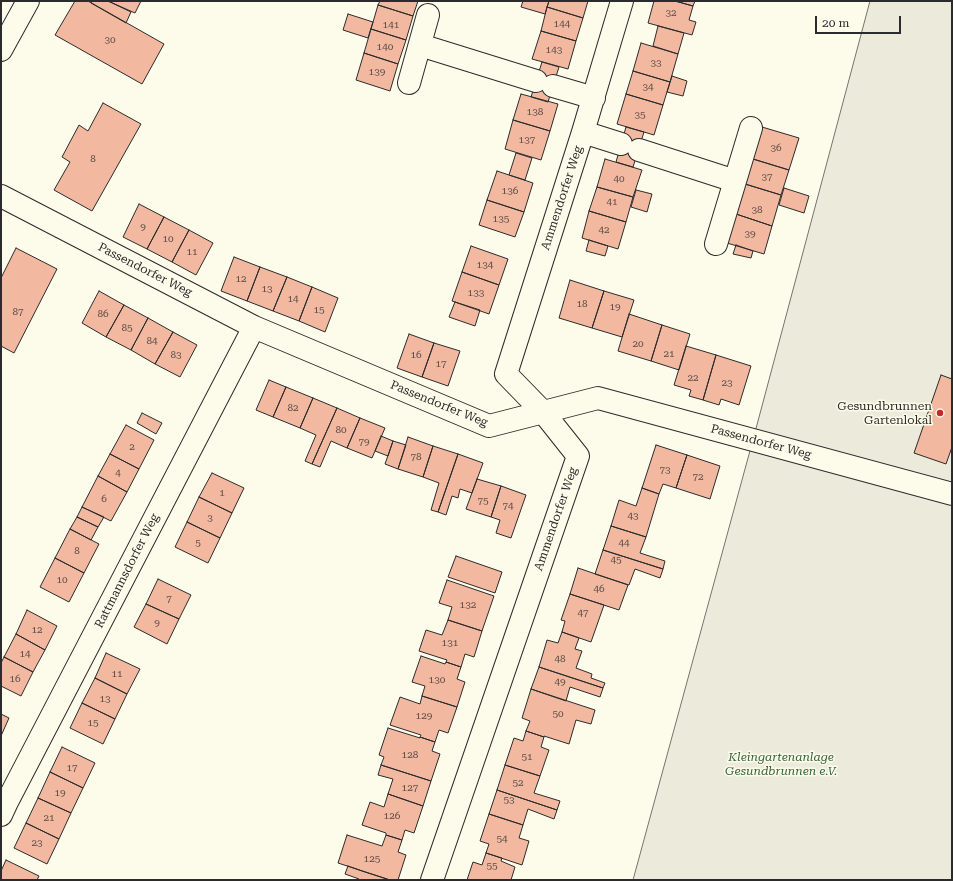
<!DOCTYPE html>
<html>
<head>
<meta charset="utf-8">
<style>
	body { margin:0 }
	#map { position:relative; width:953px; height:881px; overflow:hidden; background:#fdfbea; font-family:"Roboto Serif",serif }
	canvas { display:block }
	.frame { position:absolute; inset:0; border:2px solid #2b2b2b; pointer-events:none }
	.scale { position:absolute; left:815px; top:16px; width:86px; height:18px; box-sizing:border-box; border:2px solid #2b2b2b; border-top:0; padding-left:5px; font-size:12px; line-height:14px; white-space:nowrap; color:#2b2b2b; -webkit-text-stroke:3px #fdfbea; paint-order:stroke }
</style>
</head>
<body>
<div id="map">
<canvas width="953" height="881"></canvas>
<div class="frame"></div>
<div class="scale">20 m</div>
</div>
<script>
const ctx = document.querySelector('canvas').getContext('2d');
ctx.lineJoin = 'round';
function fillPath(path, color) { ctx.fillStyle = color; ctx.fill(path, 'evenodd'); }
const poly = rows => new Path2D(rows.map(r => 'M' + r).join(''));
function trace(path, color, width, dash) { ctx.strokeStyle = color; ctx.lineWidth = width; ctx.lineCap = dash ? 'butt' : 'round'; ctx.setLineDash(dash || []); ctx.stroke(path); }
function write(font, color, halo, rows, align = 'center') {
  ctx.font = font + ' "Roboto Serif",serif'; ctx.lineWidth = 3; ctx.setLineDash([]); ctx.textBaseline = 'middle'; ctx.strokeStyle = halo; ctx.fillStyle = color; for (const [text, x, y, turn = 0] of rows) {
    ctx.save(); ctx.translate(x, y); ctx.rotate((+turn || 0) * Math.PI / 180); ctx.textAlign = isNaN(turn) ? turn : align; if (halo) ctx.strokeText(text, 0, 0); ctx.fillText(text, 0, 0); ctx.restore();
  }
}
const green = poly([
	[870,1,952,1,952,880,633,880,754,436,870,1]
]);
fillPath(green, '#ecebdb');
trace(green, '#74746e', 1);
const building = poly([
	[75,1,88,1,164,44,142,84,55,35,75,1],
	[92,1,108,1,131,12,126,23,91,3,92,1],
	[108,1,141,1,135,13,108,1],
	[380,1,418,1,413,16,378,5,380,1],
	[523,1,549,1,545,14,521,7,523,1],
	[549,1,588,1,583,18,547,7,549,1],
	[654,1,675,1,693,6,689,20,696,22,692,35,648,23,654,1],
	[675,1,695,1,693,6,675,1],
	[378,5,413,16,406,40,371,29,378,5],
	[547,7,583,18,576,41,541,31,547,7],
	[348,14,373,22,368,38,343,30,348,14],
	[658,26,684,33,678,54,653,46,658,26],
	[371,29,406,40,398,64,364,53,371,29],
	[541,31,576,41,568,69,532,59,541,31],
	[641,43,678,54,670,82,633,71,641,43],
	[364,53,398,64,390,91,356,80,364,53],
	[542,62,559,67,548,102,531,97,542,62],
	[633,71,670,82,663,105,626,94,633,71],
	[672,76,687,81,683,96,667,92,672,76],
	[521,94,558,104,550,131,513,120,521,94],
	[626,94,663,105,654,135,617,124,626,94],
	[103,103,141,124,92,211,54,190,70,162,62,157,79,125,88,131,103,103],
	[513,120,550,131,541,160,505,149,513,120],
	[626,127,644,132,633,167,616,162,626,127],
	[762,127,799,138,789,170,753,159,762,127],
	[516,153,532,158,525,180,509,175,516,153],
	[605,159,642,170,633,197,597,187,605,159],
	[753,159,789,170,781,195,745,184,753,159],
	[497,171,533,183,524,212,487,200,497,171],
	[745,184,781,195,772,226,736,214,745,184],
	[597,187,633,197,626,222,589,211,597,187],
	[784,188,809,196,804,213,779,205,784,188],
	[636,190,652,194,647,212,631,207,636,190],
	[487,200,524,212,515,237,479,225,487,200],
	[139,204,164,217,147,249,123,237,139,204],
	[589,211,626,222,618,249,582,238,589,211],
	[736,214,772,226,764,254,727,243,736,214],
	[164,217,189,230,172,262,147,249,164,217],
	[189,230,213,243,196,275,172,262,189,230],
	[589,240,608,246,605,256,586,251,589,240],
	[736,245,753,251,751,258,733,254,736,245],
	[471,246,508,259,499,285,462,272,471,246],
	[16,248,57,269,14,353,1,346,1,278,16,248],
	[234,257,260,267,247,301,221,291,234,257],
	[260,267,287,277,273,311,247,301,260,267],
	[462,272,499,285,489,314,452,301,462,272],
	[287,277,312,287,299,321,273,311,287,277],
	[570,280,604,291,592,328,559,318,570,280],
	[312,287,338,298,325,332,299,321,312,287],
	[99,291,124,305,106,337,82,323,99,291],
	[604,291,634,300,622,337,592,328,604,291],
	[455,302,480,310,475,326,449,317,455,302],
	[124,305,148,318,131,350,106,337,124,305],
	[629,314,662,325,651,361,618,351,629,314],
	[148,318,173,332,155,364,131,350,148,318],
	[662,325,690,334,679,370,651,361,662,325],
	[173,332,197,345,180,377,155,364,173,332],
	[409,334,434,343,422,377,397,368,409,334],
	[434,343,460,351,448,386,422,377,434,343],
	[686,346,716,355,703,400,689,396,691,390,674,385,686,346],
	[716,355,751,366,739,405,721,399,719,405,703,400,716,355],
	[941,375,952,379,952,447,946,464,914,453,941,375],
	[269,380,286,387,273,417,256,410,269,380],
	[286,387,313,398,300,428,273,417,286,387],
	[313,398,337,408,312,464,305,461,316,435,300,428,313,398],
	[337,408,360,418,347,448,331,441,320,467,312,464,337,408],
	[142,413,162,423,156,434,137,423,142,413],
	[360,418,385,428,372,458,347,448,360,418],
	[126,425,154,440,139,469,110,454,126,425],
	[381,436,393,441,388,456,375,451,381,436],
	[408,437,433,446,423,477,398,469,408,437],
	[393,441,406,445,398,469,385,464,393,441],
	[656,445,687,455,676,488,663,484,659,494,642,488,656,445],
	[433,446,458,454,438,512,431,510,439,483,423,477,433,446],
	[110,454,139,469,127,492,98,476,110,454],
	[458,454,483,463,472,493,460,489,458,498,452,496,446,515,438,512,458,454],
	[687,455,720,466,710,499,676,488,687,455],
	[212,473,244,488,232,513,199,497,212,473],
	[98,476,127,492,111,521,82,507,98,476],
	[477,479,501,486,491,517,466,509,477,479],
	[501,486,526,495,511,538,496,533,500,520,491,517,501,486],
	[642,488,659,494,646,537,611,526,619,500,636,506,642,488],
	[199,497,232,513,220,538,187,522,199,497],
	[82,507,104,517,98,527,77,517,82,507],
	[77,517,98,527,91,540,70,529,77,517],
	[187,522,220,538,208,563,175,547,187,522],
	[611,526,646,537,640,553,665,561,663,569,603,550,611,526],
	[70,529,99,544,84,573,55,558,70,529],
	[603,550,663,569,660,578,635,569,629,585,595,574,603,550],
	[456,556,502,572,495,593,448,577,456,556],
	[55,558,84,573,69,602,40,587,55,558],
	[578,568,628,585,619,610,570,594,578,568],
	[158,579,191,595,179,619,146,604,158,579],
	[447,580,494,596,482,631,448,620,452,607,439,603,447,580],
	[570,594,604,605,591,642,562,632,565,621,561,620,570,594],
	[146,604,179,619,167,644,134,627,146,604],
	[27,610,57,626,45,650,16,634,27,610],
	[448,620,482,631,474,657,465,654,461,667,446,662,447,660,419,651,426,630,442,635,448,620],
	[562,632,579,638,575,649,582,651,576,668,592,674,591,678,605,683,603,688,539,667,547,640,558,643,562,632],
	[16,634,45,650,33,672,4,657,16,634],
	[106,653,140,669,127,694,95,678,106,653],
	[421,656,445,664,446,662,461,667,457,679,465,682,457,707,422,696,425,686,412,682,421,656],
	[4,657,33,672,21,696,1,686,1,663,4,657],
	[539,667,603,688,600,697,570,687,566,701,531,689,539,667],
	[95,678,127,694,115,719,82,703,95,678],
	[531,689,595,710,591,724,576,720,569,744,544,736,544,737,526,731,530,721,522,718,531,689],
	[422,696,457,707,448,733,439,730,435,742,420,737,421,735,390,725,400,697,420,704,422,696],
	[82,703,115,719,103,744,70,728,82,703],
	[1,714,9,718,1,736,1,714],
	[388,728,420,738,420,737,435,742,432,751,440,754,431,781,381,765,384,757,379,755,388,728],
	[526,731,544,737,541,747,549,750,540,776,505,765,514,738,523,741,526,731],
	[62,747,95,763,83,788,50,772,62,747],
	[381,765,431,781,423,806,388,794,393,779,378,775,381,765],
	[505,765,540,776,534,793,560,801,557,810,497,790,505,765],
	[50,772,83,788,71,813,38,798,50,772],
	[497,790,557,810,554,819,528,809,523,825,489,814,497,790],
	[388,794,423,806,414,833,405,830,402,840,386,835,386,833,362,825,370,802,384,807,388,794],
	[38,798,71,813,59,839,26,823,38,798],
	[489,814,523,825,519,838,529,841,522,865,486,853,489,844,480,841,489,814],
	[26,823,59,839,47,864,14,848,26,823],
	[347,835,382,846,386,835,402,840,398,852,406,855,398,880,390,880,338,863,347,835],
	[486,853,502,858,501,861,515,867,511,880,467,880,473,862,482,865,486,853],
	[6,860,39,876,37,880,1,880,1,871,6,860],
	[348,866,362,871,390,880,359,880,359,879,345,874,348,866]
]);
fillPath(building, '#f2b8a0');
trace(building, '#2b2b2b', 1);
const minor = poly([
	[420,45,536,81],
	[1,50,28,1],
	[409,83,428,15],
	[553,86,594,98],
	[583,132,621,144],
	[639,150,735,181],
	[1,196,254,327,489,426,598,398,952,494],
	[716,244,751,128],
	[1,815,7,802,254,327],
	[432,880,578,456,543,412,506,374,583,132,622,1]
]);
trace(minor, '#2b2b2b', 24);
trace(minor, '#fdfbea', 22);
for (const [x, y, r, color] of [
	[940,413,4,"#c62828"]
]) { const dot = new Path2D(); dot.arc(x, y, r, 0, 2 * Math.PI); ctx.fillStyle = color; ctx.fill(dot); trace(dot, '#fdfbea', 1.5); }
write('10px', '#5d4e48', null, [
	["32",671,13],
	["144",562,24],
	["141",391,25],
	["30",110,40],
	["140",385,47],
	["143",554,50],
	["33",656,63],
	["139",377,72],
	["34",648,87],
	["138",535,112],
	["35",640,115],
	["137",527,140],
	["36",776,148],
	["8",93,159],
	["37",767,177],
	["40",619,179],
	["136",510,191],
	["41",612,202],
	["38",757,210],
	["135",501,219],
	["9",143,227],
	["42",604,230],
	["39",750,234],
	["10",168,239],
	["11",192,252],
	["134",485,265],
	["12",241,279],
	["13",267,289],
	["133",476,293],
	["14",293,299],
	["18",582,304],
	["19",615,307],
	["15",319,310],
	["87",18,312],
	["86",103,314],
	["85",127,328],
	["84",152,341],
	["20",638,344],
	["21",669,354],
	["83",176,355],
	["16",416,355],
	["17",441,364],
	["22",693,378],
	["23",727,383],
	["82",293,408],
	["80",341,430],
	["79",364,442],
	["2",132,447],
	["78",416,457],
	["73",665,470],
	["4",118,473],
	["72",698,477],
	["1",222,493],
	["6",104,499],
	["75",483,501],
	["74",508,506],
	["43",633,516],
	["3",210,518],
	["5",198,543],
	["44",624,543],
	["8",77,551],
	["45",616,560],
	["10",62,580],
	["46",599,589],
	["7",169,599],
	["132",468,605],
	["47",583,613],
	["9",157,623],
	["12",37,630],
	["131",450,643],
	["14",25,654],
	["48",560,659],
	["11",117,674],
	["16",15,679],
	["130",437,680],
	["49",560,682],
	["13",105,699],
	["50",558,714],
	["129",424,716],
	["15",93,723],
	["128",410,755],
	["51",527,757],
	["17",72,768],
	["52",518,783],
	["127",410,788],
	["19",60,793],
	["53",509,800],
	["126",392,816],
	["21",49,818],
	["54",502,839],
	["23",37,843],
	["125",372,859],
	["55",492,866]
]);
write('12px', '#2b2b2b', '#fdfbea', [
	["Ammendorfer Weg",562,198,-72],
	["Passendorfer Weg",145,270,27],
	["Passendorfer Weg",439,404,22],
	["Passendorfer Weg",761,442,15],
	["Ammendorfer Weg",556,519,-71],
	["Rattmannsdorfer Weg",127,571,-63]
]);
write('12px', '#2b2b2b', '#fdfbea', [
	["Gesundbrunnen",932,406],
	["Gartenlokal",932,420]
], 'right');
write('italic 12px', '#34623c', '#fdfbea', [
	["Kleingartenanlage",781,757],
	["Gesundbrunnen e.V.",781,771]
]);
</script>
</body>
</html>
